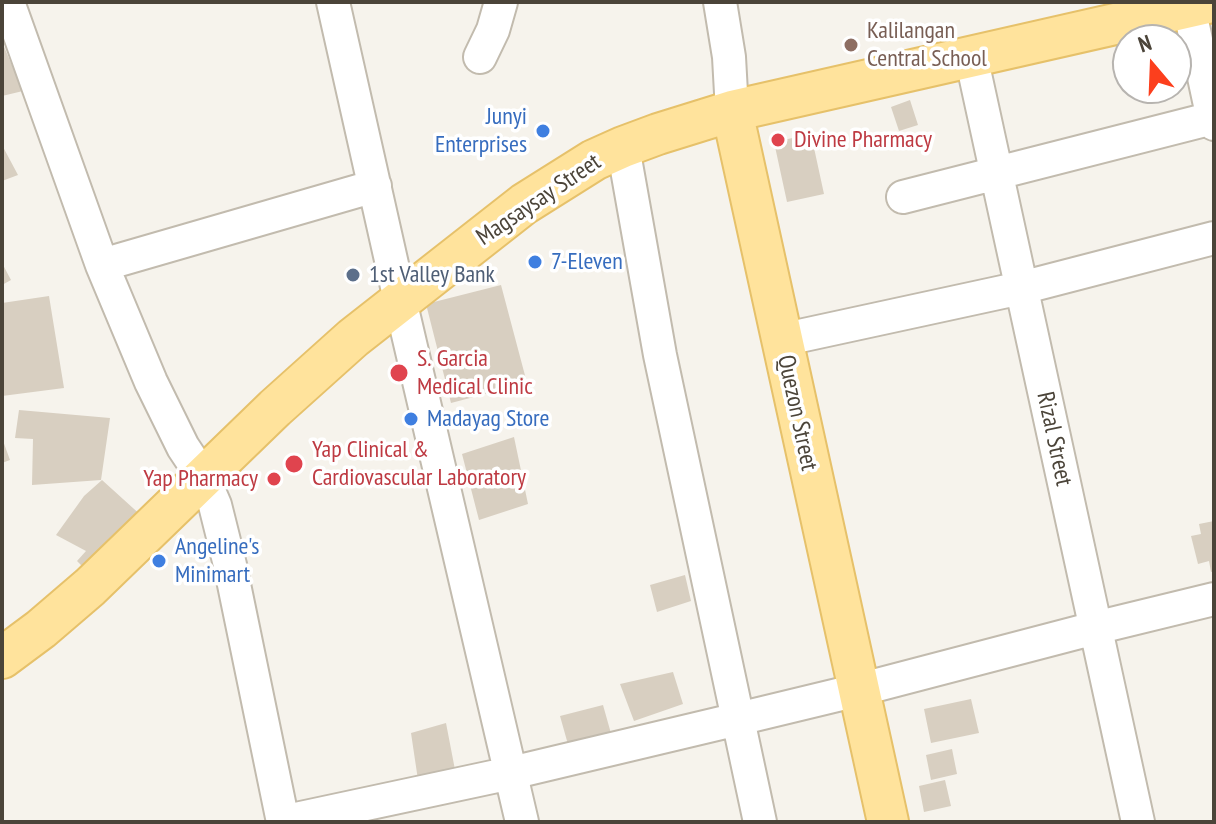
<!DOCTYPE html>
<html>
<head>
<meta charset="utf-8">
<style>
	body { margin:0 }
	#map { position:relative; width:1216px; height:824px; overflow:hidden; background:#f6f3ec; font-family:"PT Sans Narrow",sans-serif }
	canvas { display:block }
	.frame { position:absolute; inset:0; border:4px solid #4b4439; pointer-events:none }
	.north { position:absolute; left:1112px; top:24px; width:80px; height:80px; box-sizing:border-box; background:#fff; border:2px solid #b7b4b0; border-radius:50%; rotate:341deg; font-size:22px; font-weight:700; line-height:32px; text-align:center; color:#4b4439 }
	.north::after { content:''; display:block; margin:auto; width:28px; height:36px; background:#fc3f1d; clip-path:polygon(50% 0,100% 100%,50% 72%,0 100%) }
</style>
</head>
<body>
<div id="map">
<canvas width="1216" height="824"></canvas>
<div class="frame"></div>
<div class="north">N</div>
</div>
<script>
const ctx = document.querySelector('canvas').getContext('2d');
ctx.lineJoin = 'round';
function fillPath(path, color) { ctx.fillStyle = color; ctx.fill(path, 'evenodd'); }
const poly = rows => new Path2D(rows.map(r => 'M' + r).join(''));
function trace(path, color, width, dash) { ctx.strokeStyle = color; ctx.lineWidth = width; ctx.lineCap = dash ? 'butt' : 'round'; ctx.setLineDash(dash || []); ctx.stroke(path); }
function write(font, color, halo, rows, align = 'center') {
  ctx.font = font + ' "PT Sans Narrow",sans-serif'; ctx.lineWidth = 7; ctx.setLineDash([]); ctx.textBaseline = 'middle'; ctx.strokeStyle = halo; ctx.fillStyle = color; for (const [text, x, y, turn = 0] of rows) {
    ctx.save(); ctx.translate(x, y); ctx.rotate((+turn || 0) * Math.PI / 180); ctx.textAlign = isNaN(turn) ? turn : align; if (halo) ctx.strokeText(text, 0, 0); ctx.fillText(text, 0, 0); ctx.restore();
  }
}
fillPath(poly([
	[2,42,23,91,2,96],
	[910,100,918,125,899,131,891,107],
	[811,134,824,194,787,202,774,142],
	[2,145,18,175,2,181],
	[2,263,11,280,2,285],
	[501,285,527,383,451,403,426,304],
	[49,296,64,388,2,396,2,303],
	[19,410,110,418,101,480,32,485,33,439,15,438],
	[514,437,528,504,479,520,462,454],
	[2,438,10,460,2,463],
	[102,480,144,518,89,573,77,561,86,551,56,535,84,496],
	[1214,521,1214,571,1211,572,1209,561,1198,564,1191,536,1201,534,1199,524],
	[685,575,691,601,657,612,650,585],
	[673,672,683,704,634,721,620,684],
	[971,699,979,733,931,743,924,709],
	[603,705,612,737,569,748,560,716],
	[446,723,456,775,418,780,411,733],
	[952,749,957,774,931,780,926,755],
	[945,780,951,806,924,812,919,786]
]), '#d8cfc1');
const minor = poly([
	[8,2,102,265,151,382,183,447,203,477,215,505,230,565,283,822],
	[333,2,400,300,522,822],
	[720,2,729,57,732,111],
	[1189,7,1214,124],
	[971,56,1138,822],
	[480,57,493,30,501,2],
	[623,147,660,355,760,822],
	[903,197,1213,118],
	[102,265,375,186],
	[781,340,1021,288,1214,238],
	[282,822,511,773,738,719,858,690,1095,628,1214,599]
]);
const major = poly([
	[732,111,888,822],
	[2,658,41,629,90,587,275,408,353,338,524,204,594,160,623,147,658,134,732,111,1212,2]
]);
trace(minor, '#c2bbae', 36);
trace(major, '#e6c16a', 44);
trace(minor, '#fff', 32);
trace(major, '#ffe39c', 40);
for (const [x, y, r, color] of [
	[851,45,8,"#8d6e63"],
	[543,131,8,"#3f7fe0"],
	[778,140,8,"#e0444e"],
	[535,262,8,"#3f7fe0"],
	[353,275,8,"#5c6f8a"],
	[399,373,10,"#e0444e"],
	[411,419,8,"#3f7fe0"],
	[294,464,10,"#e0444e"],
	[274,479,8,"#e0444e"],
	[159,561,8,"#3f7fe0"]
]) { const dot = new Path2D(); dot.arc(x, y, r, 0, 2 * Math.PI); ctx.fillStyle = color; ctx.fill(dot); trace(dot, '#fff', 3); }
write('24px', '#785e54', '#fff', [
	["Kalilangan",867,31],
	["Central School",867,59]
], 'left');
write('24px', '#366cbe', '#fff', [
	["Junyi",527,117,"right"],
	["Enterprises",527,145,"right"],
	["7-Eleven",551,262],
	["Madayag Store",427,419],
	["Angeline's",175,547],
	["Minimart",175,575]
], 'left');
write('24px', '#be3a42', '#fff', [
	["Divine Pharmacy",794,140],
	["S. Garcia",417,359],
	["Medical Clinic",417,387],
	["Yap Clinical &",312,450],
	["Cardiovascular Laboratory",312,478],
	["Yap Pharmacy",258,479,"right"]
], 'left');
write('24px', '#4b4439', '#fff', [
	["Magsaysay Street",539,200,-34],
	["Quezon Street",797,413,78],
	["Rizal Street",1054,439,78]
]);
write('24px', '#4e5e75', '#fff', [
	["1st Valley Bank",369,275]
], 'left');
</script>
</body>
</html>
